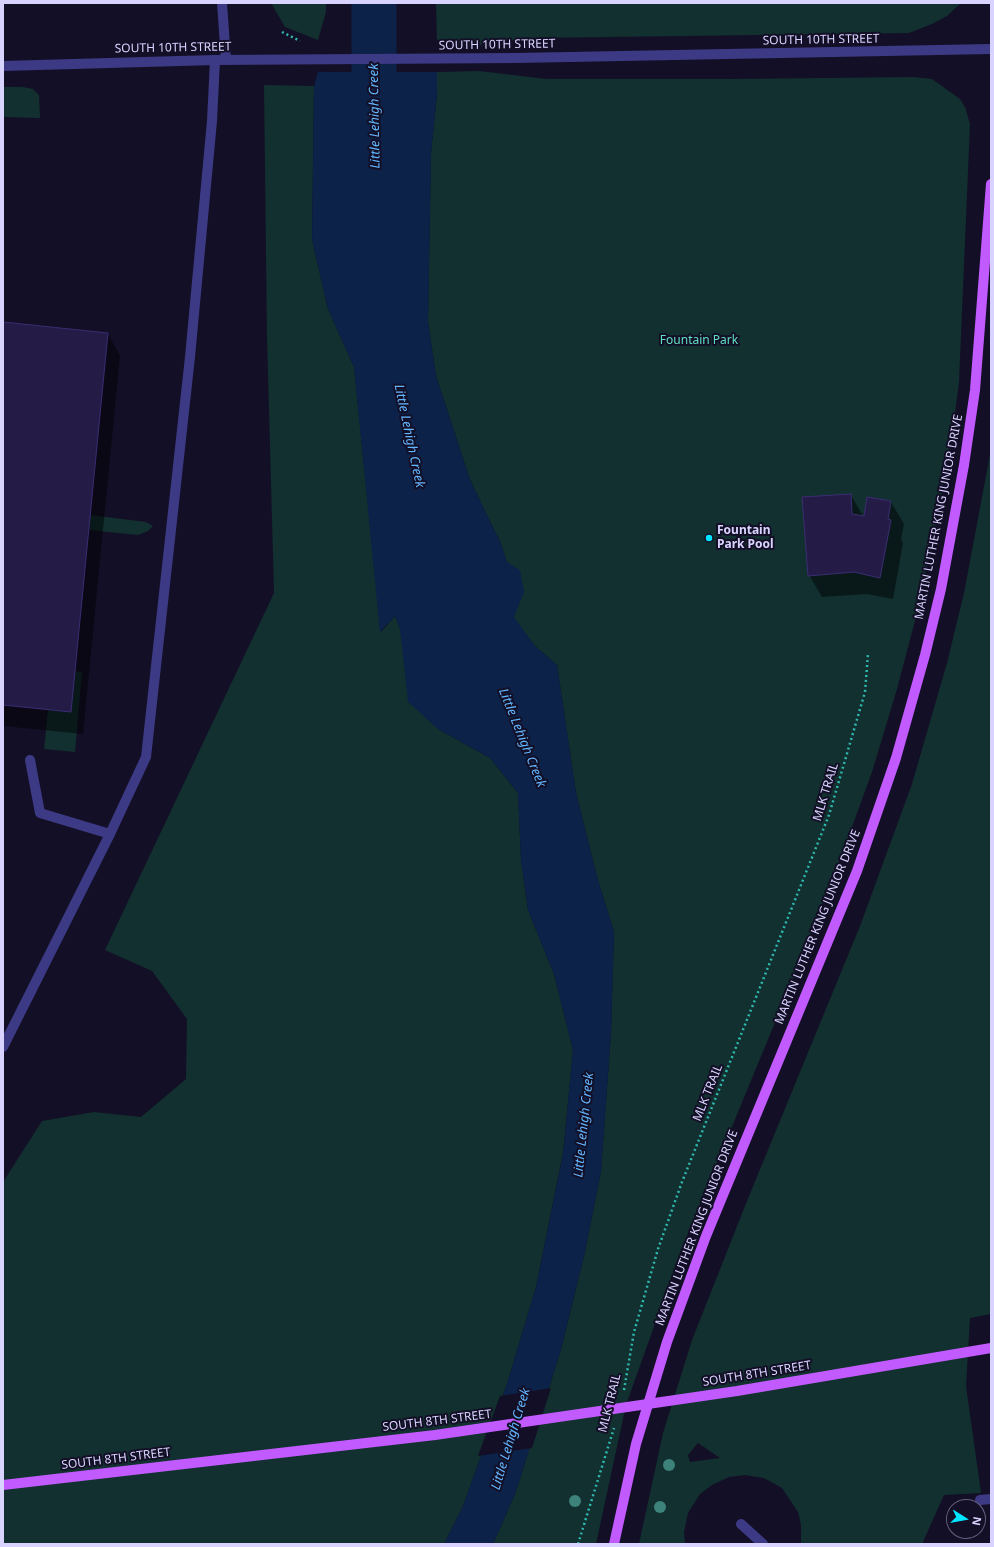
<!DOCTYPE html>
<html>
<head>
<meta charset="utf-8">
<style>
	body { margin:0 }
	#map { position:relative; width:994px; height:1547px; overflow:hidden; background:#130f26; font-family:"Noto Sans",sans-serif }
	canvas { display:block }
	.frame { position:absolute; inset:0; border:4px solid #d9d4ff; pointer-events:none }
	.north { position:absolute; left:946px; top:1499px; width:40px; height:40px; box-sizing:border-box; background:#130f26; border:1px solid #625e7d; border-radius:50%; rotate:101deg; font-size:11px; font-weight:700; line-height:16px; text-align:center; color:#d9d4ff }
	.north::after { content:''; display:block; margin:auto; width:14px; height:18px; background:#00e5ff; clip-path:polygon(50% 0,100% 100%,50% 72%,0 100%) }
</style>
</head>
<body>
<div id="map">
<canvas width="994" height="1547"></canvas>
<div class="frame"></div>
<div class="north">N</div>
</div>
<script>
const ctx = document.querySelector('canvas').getContext('2d');
ctx.lineJoin = 'round';
function fillPath(path, color) { ctx.fillStyle = color; ctx.fill(path, 'evenodd'); }
const poly = rows => new Path2D(rows.map(r => 'M' + r).join(''));
function trace(path, color, width, dash) { ctx.strokeStyle = color; ctx.lineWidth = width; ctx.lineCap = dash ? 'butt' : 'round'; ctx.setLineDash(dash || []); ctx.stroke(path); }
function write(font, color, halo, rows, align = 'center') {
  ctx.font = font + ' "Noto Sans",sans-serif'; ctx.lineWidth = 4; ctx.setLineDash([]); ctx.textBaseline = 'middle'; ctx.strokeStyle = halo; ctx.fillStyle = color; for (const [text, x, y, turn = 0] of rows) {
    ctx.save(); ctx.translate(x, y); ctx.rotate((+turn || 0) * Math.PI / 180); ctx.textAlign = isNaN(turn) ? turn : align; if (halo) ctx.strokeText(text, 0, 0); ctx.fillText(text, 0, 0); ctx.restore();
  }
}
fillPath(poly([
	[271,3,326,3,326,12,318,40,285,27],
	[436,3,961,3,947,16,932,24,909,33,533,38,456,48,456,39,437,40],
	[479,71,547,79,734,79,913,77,932,79,960,99,965,107,970,124,959,382,952,437,932,545,916,617,897,689,872,772,844,849,795,974,682,1248,626,1405,596,1544,493,1544,515,1494,560,1353,584,1256,601,1171,611,1033,614,932,597,877,576,793,557,665,534,645,513,617,523,592,507,562,501,544,470,480,436,376,428,322,431,153,437,94,437,72],
	[264,85,314,86,312,239,328,309,354,367,381,632,395,616,438,729,490,758,518,793,521,860,528,910,554,974,573,1050,563,1153,536,1287,507,1384,463,1506,444,1544,3,1544,3,1182,42,1121,94,1112,141,1117,186,1079,187,1019,152,971,105,950,274,593,267,338],
	[3,87,23,87,33,89,39,95,40,118,3,117],
	[991,449,991,1314,970,1318,966,1386,981,1493,944,1495,922,1544,801,1544,801,1525,798,1512,782,1488,764,1478,745,1475,729,1477,712,1485,700,1494,688,1513,684,1532,685,1544,639,1544,663,1433,692,1340,747,1201,860,926,912,784,947,663,964,593],
	[698,1443,720,1458,690,1462,688,1455],
	[90,515,146,522,153,526,148,531,138,535,89,530],
	[74,671,82,672,75,752,44,749,48,710,70,712]
]), '#12302f');
fillPath(poly([
	[318,72,437,72,437,94,431,153,428,322,436,376,470,480,501,544,507,562,520,570,524,592,514,617,534,645,557,665,576,793,597,877,614,932,611,1033,601,1171,584,1256,560,1353,515,1494,493,1544,444,1544,463,1506,507,1384,536,1287,563,1154,573,1050,554,974,528,910,521,860,518,793,490,758,438,729,408,702,400,629,395,616,380,632,354,367,328,309,312,239,314,86]
]), '#0c2248');
fillPath(poly([
	[318,70,437,70,439,72,318,72],
	[551,1388,532,1448,478,1456,500,1396]
]), '#130f26');
fillPath(poly([
	[3,323,108,334,120,356,83,734,3,726],
	[851,495,863,516,891,502,904,524,901,539,903,543,893,599,867,594,822,597,809,575]
]), '#0007');
trace(poly([
	[374,3,374,134]
]), '#0c2248', 45);
const building = poly([
	[3,322,108,333,71,712,3,705,3,322],
	[851,494,852,514,864,516,867,497,891,501,888,519,891,520,880,578,854,572,808,576,802,497,851,494]
]);
fillPath(building, '#241b47');
trace(building, '#3b2d73', 1);
trace(poly([
	[282,32,300,41],
	[624,1390,634,1332,658,1249,682,1182,829,815,865,692,868,654],
	[578,1544,614,1428]
]), '#2fb8b0', 2.5, [2, 3]);
trace(poly([
	[222,3,226,60],
	[3,66,215,60,516,58,991,49],
	[30,760,40,813,110,834],
	[3,1047,110,834,146,757,190,357,212,121,215,60],
	[980,1500,991,1499],
	[741,1524,763,1544]
]), '#3d3a85', 10);
trace(poly([
	[614,1544,636,1444,667,1342,706,1236,857,871,896,758,925,655,941,589,964,465,975,390,991,184]
]), '#c25bff', 10);
trace(poly([
	[3,1485,435,1435,737,1391,991,1348]
]), '#c25bff', 10);
ctx.fillStyle = '#3d827b';
for (const [x, y] of [
	[669,1465],
	[575,1501],
	[660,1507]
]) { ctx.beginPath(); ctx.arc(x, y, 6, 0, 2 * Math.PI); ctx.fill(); }
for (const [x, y, r, color] of [
	[709,538,4,"#00e5ff"]
]) { const dot = new Path2D(); dot.arc(x, y, r, 0, 2 * Math.PI); ctx.fillStyle = color; ctx.fill(dot); trace(dot, '#130f26', 1.5); }
write('12px', '#d9d4ff', '#130f26', [
	["SOUTH 10TH STREET",821,40,-1],
	["SOUTH 10TH STREET",497,45,-1],
	["SOUTH 10TH STREET",173,48,-1],
	["MARTIN LUTHER KING JUNIOR DRIVE",939,517,-79],
	["MLK TRAIL",826,792,-73],
	["MARTIN LUTHER KING JUNIOR DRIVE",818,927,-68],
	["MLK TRAIL",708,1093,-68],
	["MARTIN LUTHER KING JUNIOR DRIVE",697,1228,-69],
	["SOUTH 8TH STREET",757,1374,-9],
	["MLK TRAIL",610,1403,-76],
	["SOUTH 8TH STREET",437,1421,-7],
	["SOUTH 8TH STREET",116,1459,-7]
]);
write('12px', '#5fe0c0', '#130f26', [
	["Fountain Park",699,341]
]);
write('bold 12px', '#d9d4ff', '#130f26', [
	["Fountain",717,531],
	["Park Pool",717,545]
], 'left');
write('italic 13px', '#62b6ff', '#130f26', [
	["Little Lehigh Creek",375,116,-91],
	["Little Lehigh Creek",409,436,78],
	["Little Lehigh Creek",522,738,68],
	["Little Lehigh Creek",584,1125,-84],
	["Little Lehigh Creek",511,1439,-73]
]);
</script>
</body>
</html>
